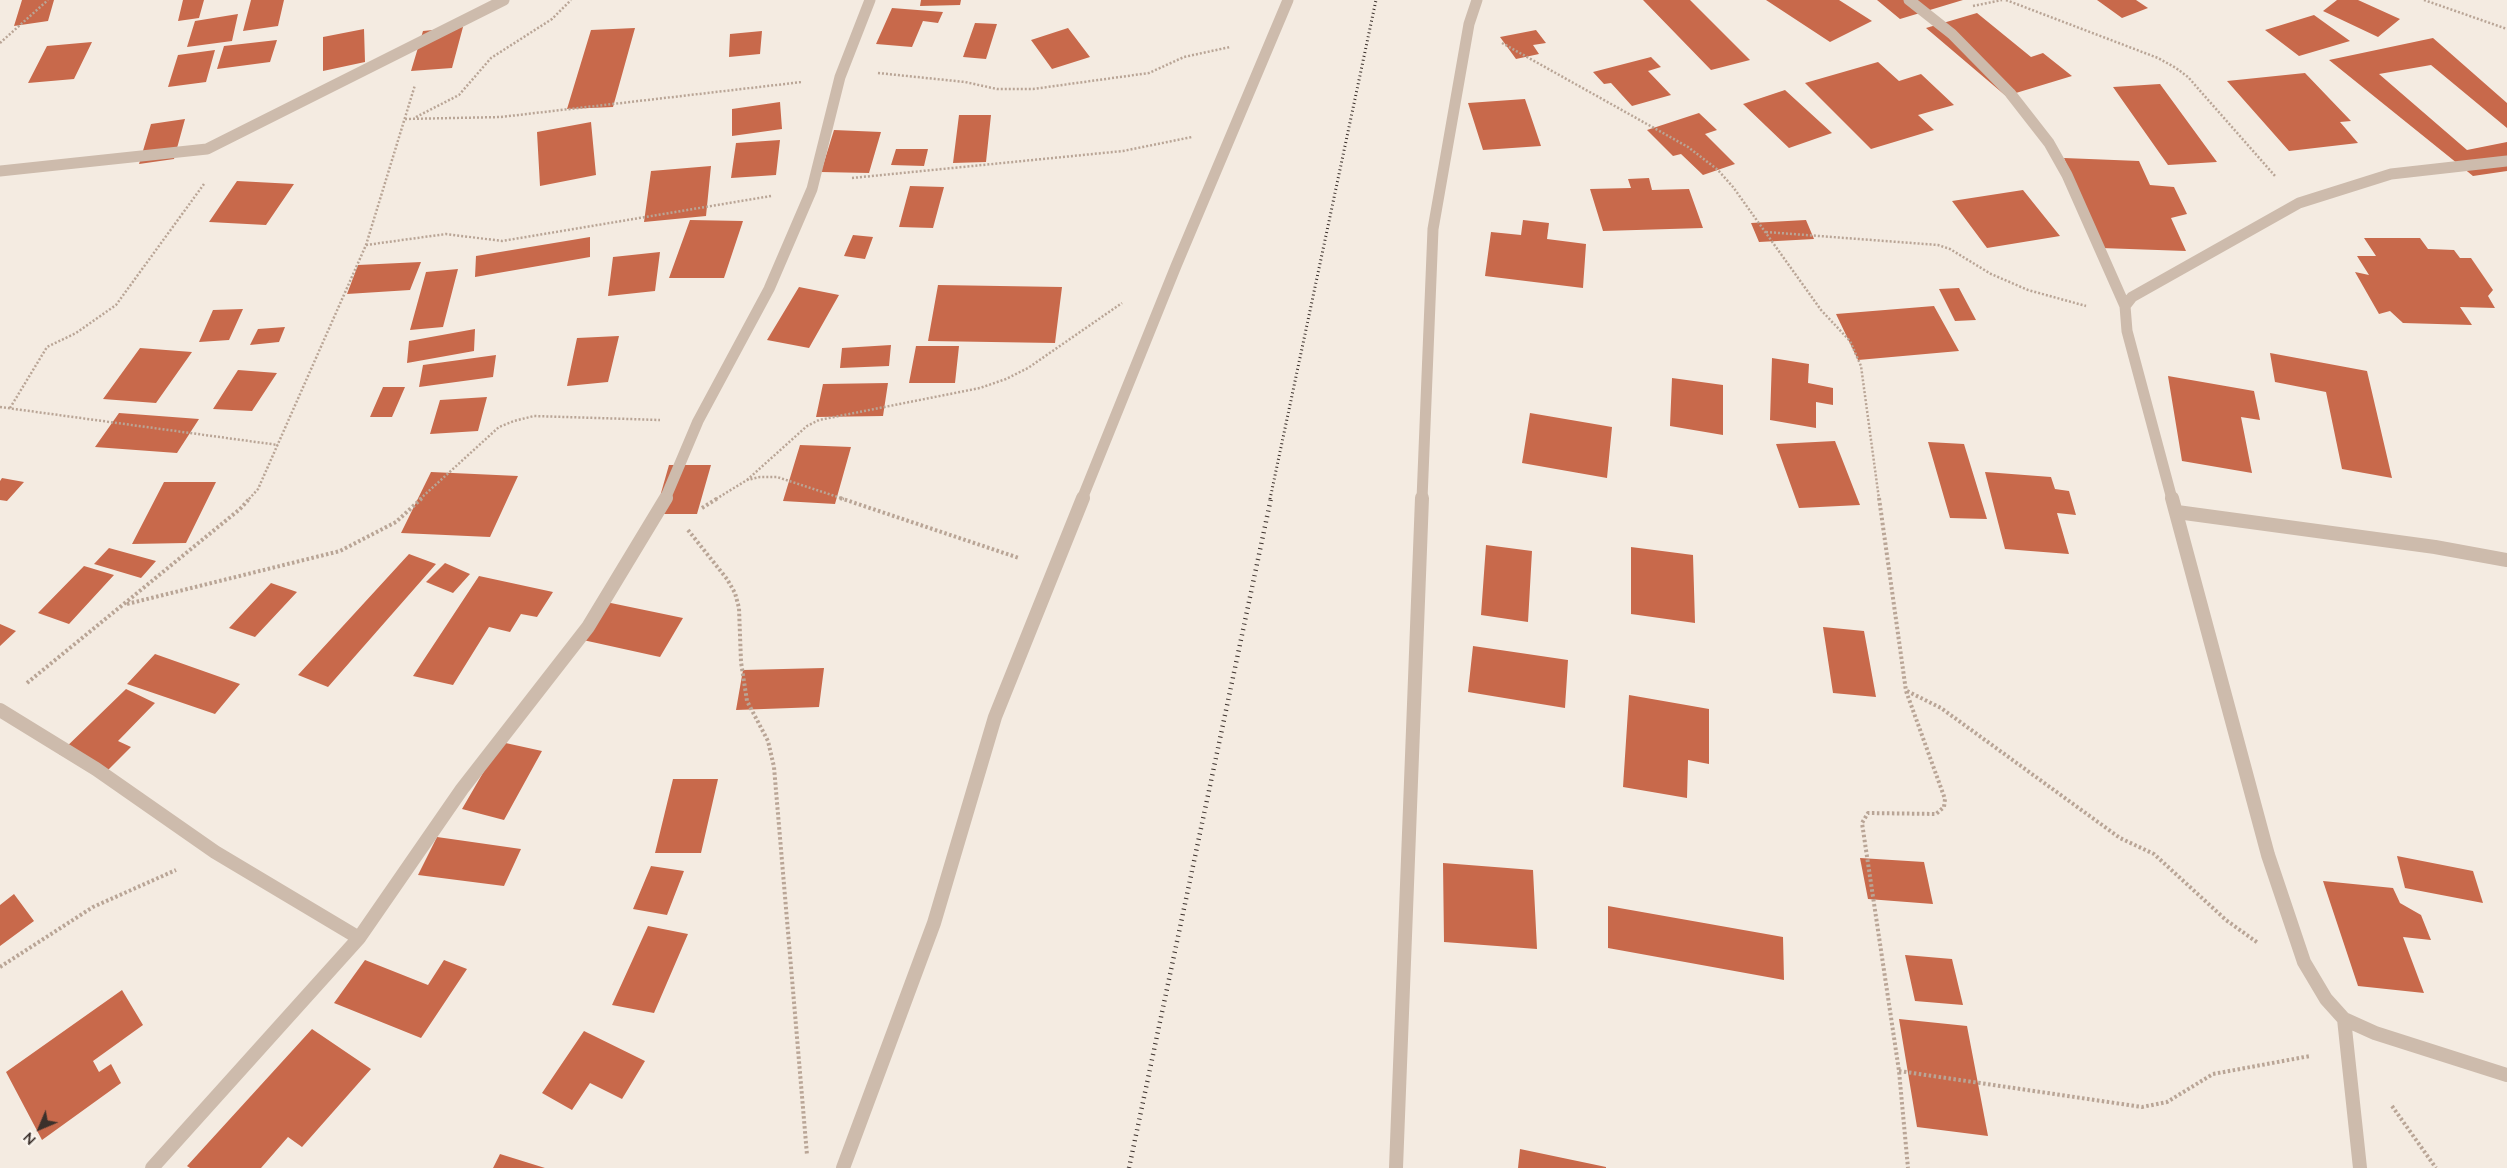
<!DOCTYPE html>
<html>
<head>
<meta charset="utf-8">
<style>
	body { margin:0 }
	#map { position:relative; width:2507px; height:1168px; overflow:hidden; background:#f4ebe1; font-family:Lato,sans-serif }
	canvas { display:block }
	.north { position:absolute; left:15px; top:1103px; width:50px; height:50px; -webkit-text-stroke:4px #fbf5ee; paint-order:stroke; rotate:225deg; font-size:14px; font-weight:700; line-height:20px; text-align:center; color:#3b302b }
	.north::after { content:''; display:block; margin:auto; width:18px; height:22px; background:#3b302b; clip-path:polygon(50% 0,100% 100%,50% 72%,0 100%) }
</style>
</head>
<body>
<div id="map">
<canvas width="2507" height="1168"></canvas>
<div class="north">N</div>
</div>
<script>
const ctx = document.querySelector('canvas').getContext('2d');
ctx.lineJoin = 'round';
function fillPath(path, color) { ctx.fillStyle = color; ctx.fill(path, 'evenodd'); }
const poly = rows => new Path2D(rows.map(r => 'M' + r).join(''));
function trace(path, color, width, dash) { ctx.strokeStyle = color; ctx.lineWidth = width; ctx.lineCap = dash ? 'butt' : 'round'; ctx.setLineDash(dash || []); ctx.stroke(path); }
fillPath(poly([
	[22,0,54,0,48,21,14,26],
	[183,0,204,0,199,18,178,21],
	[251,0,284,0,278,26,243,31],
	[921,0,961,0,960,5,920,6],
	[1643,0,1690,0,1750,60,1711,70],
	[1766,0,1839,0,1872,21,1830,42],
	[1877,0,1963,0,1900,19],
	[2097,0,2136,0,2148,8,2122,18],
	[2337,0,2358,0,2400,19,2378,37,2323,11],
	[892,8,943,12,938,23,923,21,912,47,876,44],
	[1977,13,2031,57,2043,53,2072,76,2006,96,1926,28],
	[238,14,232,41,187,47,195,21],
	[2314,15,2350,41,2299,56,2265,30],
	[975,23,997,24,986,59,963,57],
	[463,27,452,68,411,71,423,31],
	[635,28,613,107,567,109,591,30],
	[1068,28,1090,57,1052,69,1031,40],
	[364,29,365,62,323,71,323,37],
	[1536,30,1546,43,1533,45,1539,54,1516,59,1500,37],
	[762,31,760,54,729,57,730,34],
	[2433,38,2507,103,2507,128,2431,65,2379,74,2467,150,2507,142,2507,171,2473,176,2329,60],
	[277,40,270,62,217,69,224,46],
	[92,42,74,79,28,83,47,46],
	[215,50,206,82,168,87,178,55],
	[1651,57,1661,67,1648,71,1671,95,1632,106,1611,83,1604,84,1593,72],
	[1878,62,1899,81,1921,74,1954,105,1918,115,1934,130,1871,149,1805,83],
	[2305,73,2351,121,2340,122,2358,143,2289,151,2227,81],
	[2160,84,2217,162,2168,165,2113,87],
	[1785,90,1832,133,1789,148,1743,104],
	[1525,99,1541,146,1483,150,1468,103],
	[780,102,782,129,732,136,732,109],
	[1699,113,1717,130,1705,134,1735,164,1703,175,1681,154,1673,156,1647,130],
	[959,115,991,115,986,162,953,163],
	[185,119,174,159,139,164,151,124],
	[591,122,596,175,540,186,537,132],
	[834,130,881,132,869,173,821,172],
	[780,140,776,175,731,178,736,143],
	[896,149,928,149,924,166,891,165],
	[2064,158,2139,161,2150,185,2174,187,2187,214,2171,218,2186,251,2101,248],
	[711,166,706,216,644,222,651,171],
	[1649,178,1652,190,1689,189,1703,228,1603,231,1590,189,1631,188,1628,179],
	[237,181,294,184,266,225,209,222],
	[910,186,944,187,933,228,899,227],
	[2023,190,2060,236,1987,248,1952,201],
	[690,220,743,221,724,278,669,278],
	[1523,220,1549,223,1547,239,1586,244,1583,288,1485,276,1491,232,1521,235],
	[1806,220,1814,239,1759,242,1751,223],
	[853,235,873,237,865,259,844,256],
	[590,237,590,257,475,277,476,256],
	[2364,238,2420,238,2428,249,2454,250,2460,258,2471,258,2493,290,2488,296,2495,308,2460,307,2472,325,2403,323,2390,311,2379,314,2355,272,2369,275,2357,256,2376,256],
	[660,252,655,291,608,296,613,257],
	[421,262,410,290,347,294,358,265],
	[458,269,443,327,410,330,426,272],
	[938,285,1062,287,1055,343,928,341],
	[799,287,839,295,809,348,767,340],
	[1959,288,1976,320,1955,321,1939,289],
	[1934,306,1959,351,1858,360,1836,314],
	[243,309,229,340,199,342,213,310],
	[285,327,279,342,250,345,258,329],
	[475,329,474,351,407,363,409,341],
	[619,336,608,382,567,386,577,338],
	[891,345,889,366,840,368,842,348],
	[916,346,959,346,955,383,909,383],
	[140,348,192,352,156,403,103,399],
	[2270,353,2367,371,2392,478,2342,469,2326,392,2275,382],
	[496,355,493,377,419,387,423,365],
	[1772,358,1809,364,1808,383,1833,388,1833,405,1816,402,1816,428,1770,420],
	[238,370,277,373,252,411,213,409],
	[2168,376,2254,391,2260,420,2241,417,2252,473,2182,461],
	[1672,378,1723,385,1723,435,1670,426],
	[888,383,883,416,816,417,823,384],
	[383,387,405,387,392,417,370,417],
	[487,397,478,431,430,434,440,400],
	[119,413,199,419,177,453,95,447],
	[1530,413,1612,427,1607,478,1522,463],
	[1835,441,1860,505,1799,508,1776,444],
	[1928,442,1964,444,1987,519,1950,518],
	[800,445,851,447,835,504,783,501],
	[669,465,711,465,697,514,655,514],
	[431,472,518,476,490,537,401,533],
	[1985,472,2051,477,2055,489,2069,491,2076,515,2057,513,2069,554,2005,549],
	[2,478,24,482,7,501,0,500,0,481],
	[164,482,216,482,186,543,132,544],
	[1486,545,1532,551,1528,622,1481,615],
	[1631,547,1693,555,1695,623,1631,614],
	[109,548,156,561,141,578,94,564],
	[409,554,436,564,328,687,298,675],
	[445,563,470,574,453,593,426,582],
	[84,566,114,575,69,624,38,613],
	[479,576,553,592,537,617,521,614,510,632,489,627,453,685,413,676],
	[271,583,297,592,255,637,229,628],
	[606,602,683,618,660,657,583,640],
	[0,624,16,631,0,646],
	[1823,627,1864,631,1876,697,1833,693],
	[1473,646,1568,660,1565,708,1468,692],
	[155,654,240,684,215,714,127,684],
	[824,668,819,707,736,710,743,670],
	[126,689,155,703,118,741,131,747,103,775,59,754],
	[1629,695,1709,709,1709,764,1688,760,1687,798,1623,787],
	[501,742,542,751,504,820,462,809],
	[673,779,718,779,701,853,655,853],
	[437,837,521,849,504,886,418,875],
	[2397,856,2473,871,2483,903,2405,888],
	[1860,858,1924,862,1933,904,1868,899],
	[1443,863,1533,870,1537,949,1444,942],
	[651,866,684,871,667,915,633,909],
	[2323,881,2393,888,2400,903,2421,915,2431,940,2403,937,2424,993,2358,986],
	[14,894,34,921,0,946,0,905],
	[1608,906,1783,937,1784,980,1608,948],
	[648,926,688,934,654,1013,612,1005],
	[1905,955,1952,959,1963,1005,1915,1001],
	[365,960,428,985,444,960,467,969,421,1038,334,1003],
	[122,990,143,1025,93,1061,99,1072,111,1064,121,1083,42,1140,6,1072],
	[1899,1019,1967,1026,1988,1136,1917,1127],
	[312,1029,371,1069,302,1147,288,1137,261,1168,190,1168,187,1166],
	[584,1031,645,1061,622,1099,590,1083,572,1110,542,1093],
	[1520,1149,1606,1167,1606,1168,1518,1168],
	[500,1154,545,1168,493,1168]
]), '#c8694b');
trace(poly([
	[2006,0,2158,58,2176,68,2188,77,2275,176],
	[2424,0,2507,29],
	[1973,6,2002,0],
	[0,43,48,0],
	[1502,43,1688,147,1718,170,1733,187,1821,310,1850,341,1861,366,1879,499],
	[878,73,965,82,997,89,1033,89,1149,73,1184,57,1230,47],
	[416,117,459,95,491,58,552,19,571,0],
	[405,119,501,117,802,82],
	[852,178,1123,151,1192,137],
	[1766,232,1938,245,1950,249,1991,274,2028,290,2086,306],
	[366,245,446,234,502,241,771,196],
	[0,407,278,445],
	[10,408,47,347,76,333,116,305,204,184],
	[747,480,807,426,819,420,980,388,1006,379,1028,368,1122,303],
	[249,499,258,489,366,245,415,85],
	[420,499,499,427,514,421,534,416,660,420],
	[716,499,747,480,760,477,777,477,844,499]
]), '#b9a596', 2.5, [2, 2]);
trace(poly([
	[840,498,1019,558],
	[1879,498,1906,691,1945,799,1944,807,1936,814,1868,813,1862,823,1899,1071,1908,1168],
	[702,508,718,498],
	[688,530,727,579,735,593,739,608,741,662,747,701,768,741,774,767,807,1155],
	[127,604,340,551,396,522,422,498],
	[27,683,240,509,250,498],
	[1907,691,1941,708,2120,838,2154,854,2226,920,2258,943],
	[0,967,93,907,176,870],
	[1899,1071,2142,1107,2167,1102,2213,1074,2310,1056],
	[2392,1106,2436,1168]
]), '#b9a596', 4, [2.5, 2.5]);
trace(poly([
	[1909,0,1952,34,2010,93,2049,143,2067,175,2125,306,2127,331,2172,499],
	[0,171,207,149,504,0],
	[2125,306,2132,297,2299,203,2391,174,2507,161],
	[665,499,698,421,769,289,812,189,840,77,870,0],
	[1082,499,1176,266,1288,0],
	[1422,499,1433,229,1469,24,1477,0]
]), '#cdbbac', 11);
trace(poly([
	[2172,498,2268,855,2304,962,2326,999,2344,1019,2375,1033,2507,1075],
	[2177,512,2435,547,2507,560],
	[0,710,96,769,215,852,359,938],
	[2344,1019,2360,1168],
	[152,1168,359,938,462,789,588,627,666,498],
	[843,1168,934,923,995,717,1083,498],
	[1396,1168,1422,498]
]), '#cdbbac', 14);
trace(poly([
	[1270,499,1376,0]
]), '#3b302b', 3, [1, 3]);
trace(poly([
	[1129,1168,1271,498]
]), '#3b302b', 4.5, [1, 4.5]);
</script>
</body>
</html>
